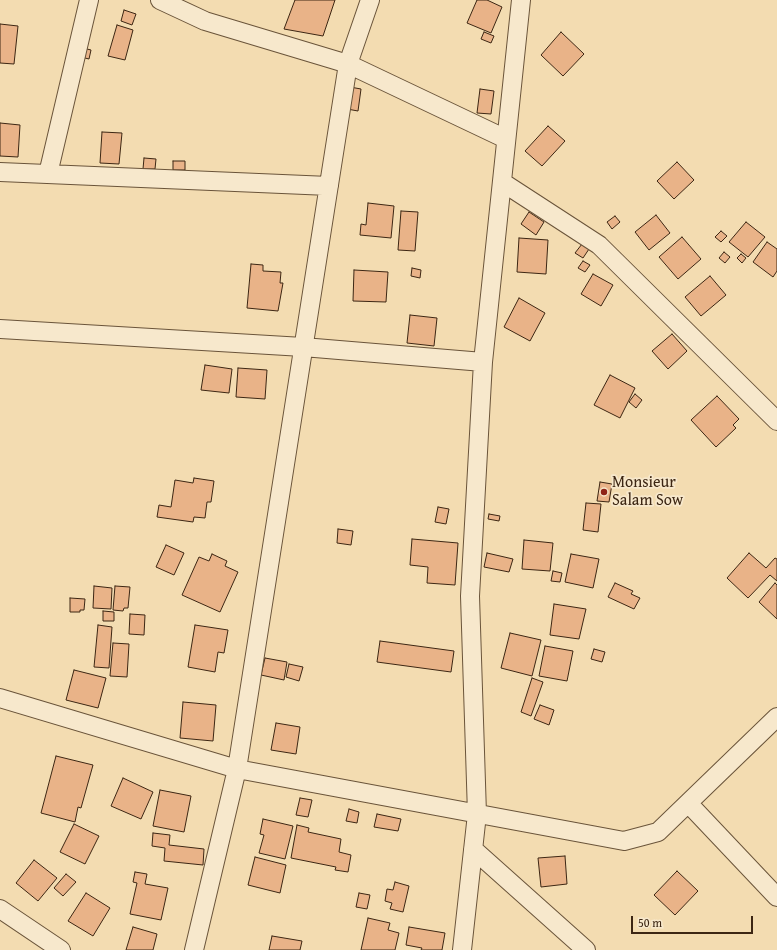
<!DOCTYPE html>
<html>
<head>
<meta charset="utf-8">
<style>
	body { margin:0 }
	#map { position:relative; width:777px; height:950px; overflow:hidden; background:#f3dcb1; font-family:"Gentium Book Plus",serif }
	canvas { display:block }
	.scale { position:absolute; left:631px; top:916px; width:122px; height:18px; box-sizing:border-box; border:2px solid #3c2613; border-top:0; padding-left:5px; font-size:12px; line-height:14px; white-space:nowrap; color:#3c2613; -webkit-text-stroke:3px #f7e8cc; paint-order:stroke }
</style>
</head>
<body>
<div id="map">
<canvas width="777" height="950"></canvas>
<div class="scale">50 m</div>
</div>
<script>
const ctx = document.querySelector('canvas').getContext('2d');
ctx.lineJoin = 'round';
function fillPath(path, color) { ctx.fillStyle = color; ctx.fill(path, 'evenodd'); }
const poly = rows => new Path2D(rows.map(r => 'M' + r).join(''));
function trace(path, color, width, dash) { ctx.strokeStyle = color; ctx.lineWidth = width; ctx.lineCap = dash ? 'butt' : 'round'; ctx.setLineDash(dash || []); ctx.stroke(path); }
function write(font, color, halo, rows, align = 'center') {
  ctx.font = font + ' "Gentium Book Plus",serif'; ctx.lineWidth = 3.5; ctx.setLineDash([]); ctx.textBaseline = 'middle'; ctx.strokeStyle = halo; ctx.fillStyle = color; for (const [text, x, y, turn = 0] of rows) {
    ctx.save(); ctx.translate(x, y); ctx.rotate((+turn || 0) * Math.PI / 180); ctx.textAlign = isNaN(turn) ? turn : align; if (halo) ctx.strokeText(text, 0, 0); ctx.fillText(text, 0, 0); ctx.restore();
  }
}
const building = poly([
	[295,0,335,0,323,36,284,29,295,0],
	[477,0,487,0,502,7,491,33,467,23,477,0],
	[124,10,136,14,132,25,121,21,124,10],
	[0,24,18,26,14,64,0,63,0,24],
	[117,25,133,30,125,60,108,56,117,25],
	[484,32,494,36,491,43,481,39,484,32],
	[561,32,584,54,563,76,541,55,561,32],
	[83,48,91,50,89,59,81,57,83,48],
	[350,87,361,89,358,111,347,109,350,87],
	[480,89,494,91,491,114,477,113,480,89],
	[0,123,20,125,18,157,0,156,0,123],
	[548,126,565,141,542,166,525,151,548,126],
	[102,132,122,133,119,164,100,163,102,132],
	[144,158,156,159,155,169,143,169,144,158],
	[173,161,185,161,185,170,173,170,173,161],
	[677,162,694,180,674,199,657,181,677,162],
	[368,203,394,206,391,238,360,235,361,224,366,225,368,203],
	[401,211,418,212,415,251,398,250,401,211],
	[529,212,544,222,536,235,521,224,529,212],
	[656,215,670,233,649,250,635,232,656,215],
	[615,216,620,222,612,229,607,222,615,216],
	[746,222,765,237,748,257,729,242,746,222],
	[721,231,727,236,721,242,715,237,721,231],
	[682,237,701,259,678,279,659,257,682,237],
	[519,238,548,240,546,274,517,272,519,238],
	[767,242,777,249,777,271,773,277,753,262,767,242],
	[582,244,589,249,583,258,575,253,582,244],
	[724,252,730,257,725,263,719,258,724,252],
	[741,254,746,258,742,263,737,258,741,254],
	[583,261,590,265,585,272,578,268,583,261],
	[251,264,263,265,263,271,281,272,280,283,283,283,278,311,247,308,251,264],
	[412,268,421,270,420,278,411,276,412,268],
	[354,270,388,272,386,302,353,301,354,270],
	[593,274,613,285,601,306,581,294,593,274],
	[710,276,726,295,701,316,685,297,710,276],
	[519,298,545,313,530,341,504,327,519,298],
	[410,315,437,318,434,346,407,343,410,315],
	[672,334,687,351,668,369,652,351,672,334],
	[205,365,232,369,229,393,201,390,205,365],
	[238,368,267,370,265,399,236,397,238,368],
	[610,375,635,388,620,418,594,405,610,375],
	[635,394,642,400,636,408,629,402,635,394],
	[717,396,739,419,733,425,736,428,716,447,691,420,717,396],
	[194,478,214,481,211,502,207,502,205,518,194,517,193,522,157,517,159,505,171,507,175,480,193,483,194,478],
	[600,482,612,484,609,502,597,501,600,482],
	[586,503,601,504,598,532,583,530,586,503],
	[438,507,449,509,446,524,435,522,438,507],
	[489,514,500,516,499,521,488,519,489,514],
	[338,529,353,531,351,545,337,543,338,529],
	[412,539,458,543,455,585,427,583,428,567,410,565,412,539],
	[524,540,553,543,550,571,522,569,524,540],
	[166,545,184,553,174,575,156,567,166,545],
	[487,553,513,559,509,572,484,567,487,553],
	[749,553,766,568,775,558,777,559,777,581,770,575,748,598,727,578,749,553],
	[212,554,227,561,225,566,238,572,220,612,182,595,199,557,209,561,212,554],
	[571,554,599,559,593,588,565,582,571,554],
	[553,571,562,573,560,582,551,581,553,571],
	[615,583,633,591,631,594,640,598,634,609,608,597,615,583],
	[775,583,777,585,777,619,759,602,775,583],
	[94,586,112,588,111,609,93,608,94,586],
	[115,586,130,587,128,608,124,608,123,611,113,610,115,586],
	[70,598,85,599,84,610,80,610,80,612,70,612,70,598],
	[554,604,586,609,579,639,550,635,554,604],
	[103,611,114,612,114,621,103,621,103,611],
	[130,614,145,615,144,635,129,634,130,614],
	[98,625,112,627,109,668,94,667,98,625],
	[195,625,228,630,224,653,218,652,215,672,188,667,195,625],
	[510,633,541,640,532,676,501,668,510,633],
	[380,641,454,651,451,672,377,662,380,641],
	[113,643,129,644,127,677,110,676,113,643],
	[545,646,573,651,567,681,539,676,545,646],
	[594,649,605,652,602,662,591,659,594,649],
	[265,658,287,662,284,680,261,675,265,658],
	[289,664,303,667,299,681,286,677,289,664],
	[74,670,106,678,98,708,66,700,74,670],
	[532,678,543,682,531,716,521,712,532,678],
	[183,702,216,705,213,741,180,738,183,702],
	[540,705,554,710,549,725,534,719,540,705],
	[276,723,300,727,296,754,271,750,276,723],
	[56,756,93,765,81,808,78,807,75,822,41,813,56,756],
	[123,778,153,792,141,819,111,806,123,778],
	[160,790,191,796,184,832,153,826,160,790],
	[300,798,312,800,308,817,296,815,300,798],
	[349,809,359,812,357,823,346,821,349,809],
	[377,814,401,819,398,831,374,827,377,814],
	[263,819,293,826,285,859,259,853,264,835,260,834,263,819],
	[74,824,99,836,85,864,60,852,74,824],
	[297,825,309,828,308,832,341,839,339,852,351,855,348,872,335,870,336,867,291,858,297,825],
	[153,833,170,835,169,845,204,849,203,865,164,861,165,848,152,846,153,833],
	[565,856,567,884,541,887,538,858,565,856],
	[255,857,286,865,280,893,248,885,255,857],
	[34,860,57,878,38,901,16,883,34,860],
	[677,871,698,891,675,915,654,895,677,871],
	[135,872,147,874,145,884,168,888,161,920,130,914,137,883,133,882,135,872],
	[66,874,76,882,63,896,54,888,66,874],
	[395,882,409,886,403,912,390,909,392,903,385,901,387,889,393,890,395,882],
	[86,893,110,908,93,936,68,921,86,893],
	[359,893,370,895,367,909,356,907,359,893],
	[368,918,390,923,388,930,399,933,395,950,361,950,368,918],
	[133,927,157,934,153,950,126,950,133,927],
	[409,927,445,933,442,950,421,950,422,948,406,945,409,927],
	[272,936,302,941,300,950,269,950,272,936]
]);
fillPath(building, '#e9b388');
trace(building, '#3c2613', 1);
const street = poly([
	[160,0,205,21,348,64,506,139],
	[0,172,329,186],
	[48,174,89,0],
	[502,182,599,245,777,421],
	[0,329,303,347,483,362],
	[0,698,237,769,624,841,658,832,777,717],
	[688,803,777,897],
	[473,849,586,950],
	[0,909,61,950],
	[194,950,237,769,348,64,370,0],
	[462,950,477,814,470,596,483,362,521,0]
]);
trace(street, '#6a543a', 20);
trace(street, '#f7e8cc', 18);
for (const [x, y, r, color] of [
	[604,492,4,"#8f2418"]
]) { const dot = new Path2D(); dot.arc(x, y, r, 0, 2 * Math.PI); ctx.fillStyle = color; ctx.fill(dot); trace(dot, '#f7e8cc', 1.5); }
write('16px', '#3c2613', '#f7e8cc', [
	["Monsieur",612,483],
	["Salam Sow",612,501]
], 'left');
</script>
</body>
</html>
